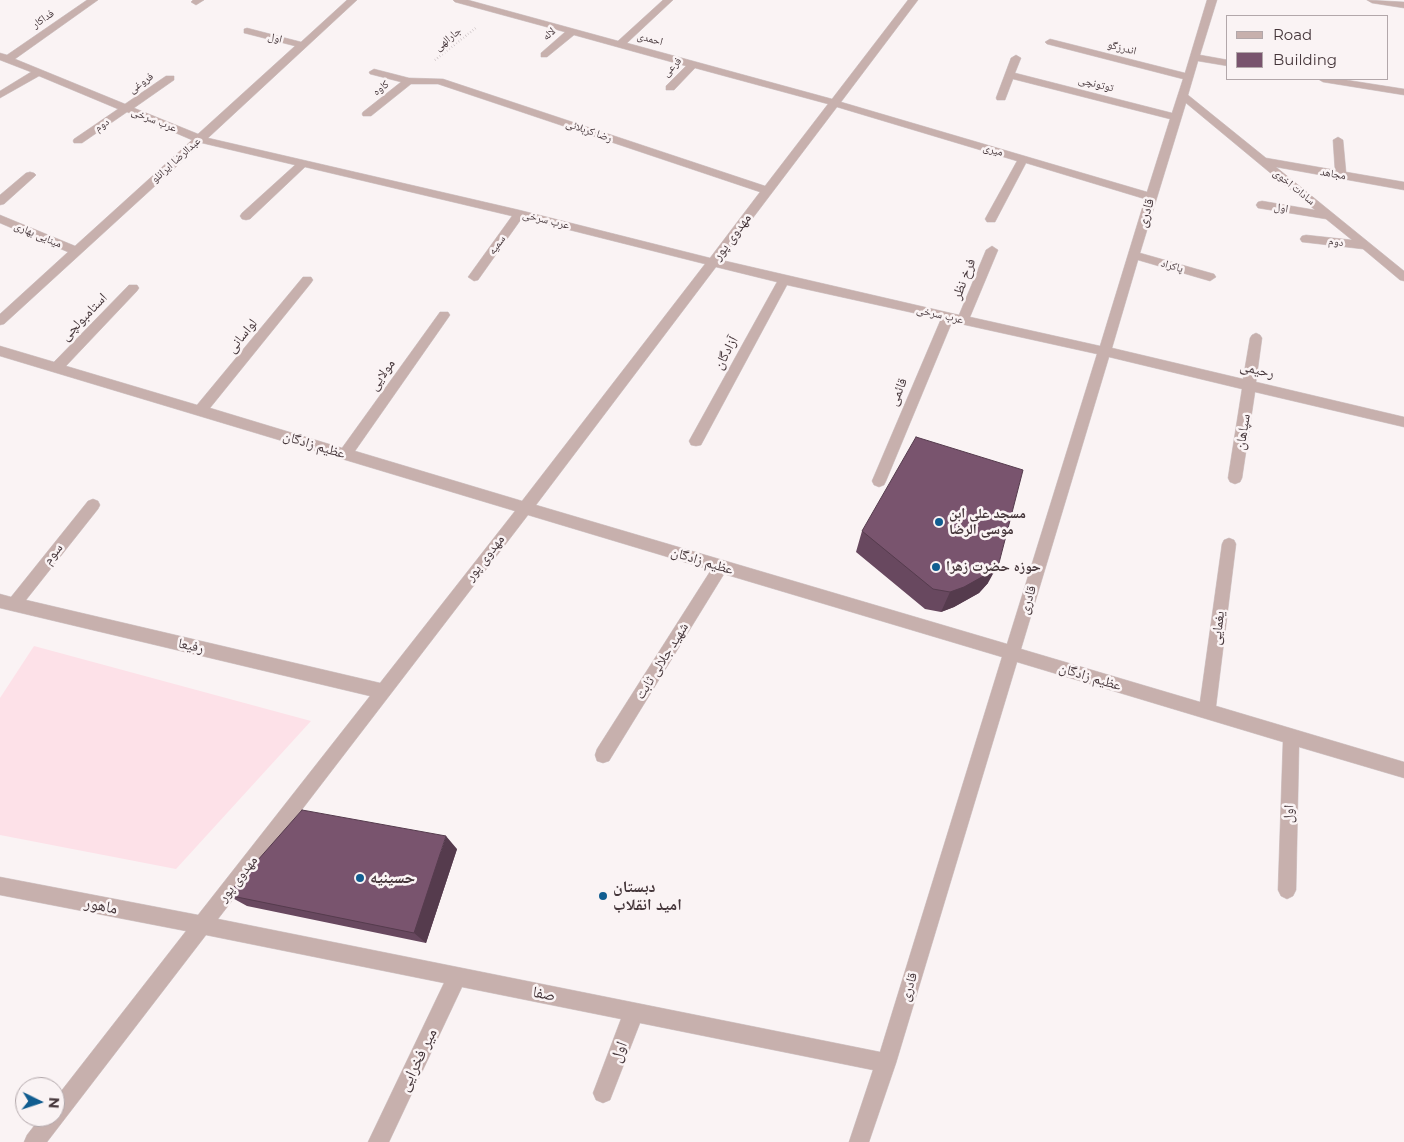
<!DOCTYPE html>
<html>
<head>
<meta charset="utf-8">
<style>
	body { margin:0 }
	#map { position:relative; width:1404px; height:1142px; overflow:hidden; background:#faf3f4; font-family:Montserrat,sans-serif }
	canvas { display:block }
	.legend { position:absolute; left:1226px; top:15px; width:162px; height:65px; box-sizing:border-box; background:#faf3f4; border:1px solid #b2a7aa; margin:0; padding:6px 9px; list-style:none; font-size:15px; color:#45363a }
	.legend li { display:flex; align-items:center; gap:10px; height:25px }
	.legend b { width:25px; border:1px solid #b2a7aa }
	.north { position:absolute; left:15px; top:1077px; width:50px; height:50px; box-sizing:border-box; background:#faf3f4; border:1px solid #b2a7aa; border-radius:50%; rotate:94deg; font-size:14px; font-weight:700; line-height:20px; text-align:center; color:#45363a }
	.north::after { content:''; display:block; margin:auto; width:18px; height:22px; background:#115d90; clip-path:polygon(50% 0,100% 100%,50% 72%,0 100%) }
</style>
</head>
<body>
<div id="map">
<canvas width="1404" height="1142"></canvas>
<ul class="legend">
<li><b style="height:6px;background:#c7b0ad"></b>Road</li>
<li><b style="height:14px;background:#79546e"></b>Building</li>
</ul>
<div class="north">N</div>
</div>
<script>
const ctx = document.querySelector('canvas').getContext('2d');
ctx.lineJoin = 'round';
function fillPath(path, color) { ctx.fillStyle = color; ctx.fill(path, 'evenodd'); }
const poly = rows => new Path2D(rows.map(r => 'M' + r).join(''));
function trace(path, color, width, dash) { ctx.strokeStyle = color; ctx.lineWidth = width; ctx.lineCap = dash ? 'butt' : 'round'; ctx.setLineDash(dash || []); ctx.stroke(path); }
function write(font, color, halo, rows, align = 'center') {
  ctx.font = font + ' Montserrat,"Noto Naskh Arabic",sans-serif'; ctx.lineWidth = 5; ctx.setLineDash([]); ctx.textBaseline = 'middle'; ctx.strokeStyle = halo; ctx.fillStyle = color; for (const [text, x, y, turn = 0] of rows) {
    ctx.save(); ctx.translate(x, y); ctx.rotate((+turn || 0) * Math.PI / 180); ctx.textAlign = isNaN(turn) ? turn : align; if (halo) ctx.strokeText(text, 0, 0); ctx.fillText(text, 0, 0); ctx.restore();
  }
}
fillPath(poly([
	[34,646,311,721,176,869,0,835,0,698]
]), '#fde1e8');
const minor = poly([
	[87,0,98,0,15,59,125,104,166,76,174,76,174,80,134,108,198,134,295,46,244,33,244,29,247,28,301,42,347,0,357,0,208,138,519,210,710,258,760,192,438,84,411,84,371,116,363,116,362,114,363,112,401,82,370,74,369,72,374,69,409,78,443,79,765,186,828,104,695,68,674,90,666,90,666,86,686,66,574,35,547,57,541,57,541,53,565,32,455,2,453,0,468,0,618,41,663,0,673,0,627,43,832,99,908,0,918,0,841,102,1147,192,1170,119,1013,79,1005,100,997,100,996,98,1011,58,1016,55,1021,58,1015,73,1172,113,1183,79,1047,44,1045,42,1050,39,1185,73,1207,0,1217,0,1200,55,1228,60,1228,66,1198,61,1188,95,1266,158,1335,170,1333,140,1338,137,1343,140,1346,172,1404,182,1404,190,1276,167,1404,271,1404,281,1400,280,1363,249,1302,242,1300,239,1302,236,1306,235,1352,240,1326,219,1258,208,1256,205,1258,202,1262,201,1315,210,1186,103,1140,253,1214,274,1216,277,1210,281,1138,260,1112,348,1243,379,1250,338,1252,335,1256,333,1260,335,1262,338,1256,382,1404,417,1404,427,1255,392,1242,478,1240,482,1235,484,1230,482,1228,478,1242,389,1109,357,1021,649,1200,702,1222,544,1224,540,1229,538,1234,540,1236,544,1216,706,1404,762,1404,778,1299,747,1296,890,1293,896,1287,899,1281,896,1278,890,1283,742,1017,662,896,1063,869,1142,849,1142,873,1070,640,1023,610,1100,603,1103,596,1100,593,1093,621,1019,462,987,389,1142,368,1142,444,983,206,935,47,1142,24,1142,27,1135,41,1117,55,1117,55,1099,186,931,0,895,0,877,198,915,370,696,0,608,0,594,11,597,88,501,93,499,98,501,100,505,98,509,26,600,380,683,515,511,0,356,0,346,54,362,129,285,137,285,139,288,137,291,66,366,197,405,303,277,311,277,313,280,311,283,210,408,342,448,440,312,448,312,450,315,448,318,355,451,522,501,705,264,522,218,478,280,474,281,468,277,512,216,305,167,250,219,246,220,242,219,240,216,242,213,295,165,202,143,4,324,0,325,0,314,68,252,0,223,0,215,75,246,192,140,127,112,82,143,74,143,73,141,74,139,118,109,39,76,0,98,0,91,31,72,0,60,0,53,7,55,87,0],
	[837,107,1017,161,985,219,987,222,995,222,1026,163,1145,199,1100,346,970,317,998,250,992,246,986,250,959,315,721,260,837,107],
	[716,267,777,282,689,441,691,445,696,446,701,445,787,285,941,319,872,481,874,485,879,487,884,485,886,481,952,322,1097,354,1007,644,536,505,716,267],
	[528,515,711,570,597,749,595,755,597,761,603,763,609,761,724,574,1002,657,880,1052,218,919,528,515],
	[193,0,204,0,196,5,191,2,193,0],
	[1367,0,1404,2,1404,8,1372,3,1367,0],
	[1318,79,1340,79,1404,89,1404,95,1323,82,1318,79],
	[30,172,34,173,36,175,34,177,4,204,0,205,0,195,26,173,30,172]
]);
trace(minor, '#d6cdcf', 1);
trace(poly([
	[435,60,477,27]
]), '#c1b7b9', 2.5, [0.5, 2.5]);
fillPath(minor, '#c7b0ad');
fillPath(poly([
	[862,531,988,583,979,593,954,607,941,612,925,609,856,552],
	[457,849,426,943,247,906,227,895]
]), '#68485f');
fillPath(poly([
	[999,563,988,583,979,593,954,607,941,612,950,592],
	[446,836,457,849,426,943,414,933]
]), '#553b4d');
const building = poly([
	[916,437,1023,470,999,563,989,573,964,587,950,592,933,589,862,531,916,437],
	[302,810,446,836,414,933,227,895,302,810]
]);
fillPath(building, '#79546e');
trace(building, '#553b4d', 1);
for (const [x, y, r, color] of [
	[939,522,5,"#115d90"],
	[936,567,5,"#115d90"],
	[360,878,5,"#115d90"],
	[603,896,5,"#115d90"]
]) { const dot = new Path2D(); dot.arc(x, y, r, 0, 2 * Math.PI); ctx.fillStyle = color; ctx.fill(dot); trace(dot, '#faf3f4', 2); }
write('11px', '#45363a', '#faf3f4', [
	["فداکار",43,19,-35],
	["لاله",549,34,-41],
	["اول",275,38,14],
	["جارالهی",448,39,-39],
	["احمدی",650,39,15],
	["اندرزگو",1122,48,14],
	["فرعی",672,67,-45],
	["فروغی",141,83,-35],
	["توتونچی",1096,84,14],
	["کاوه",381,88,-38],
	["عرب سرخی",154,120,22],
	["دوم",102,125,-34],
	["رضا کربلائی",589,131,19],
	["میری",993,150,17],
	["عبدالرضا ایرانلو",176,160,-42],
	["مجاهد",1333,174,10],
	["سادات اخوی",1294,187,39],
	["اول",1281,208,9],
	["عرب سرخی",546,220,14],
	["مینایی بهاری",38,235,23],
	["دوم",1336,242,7],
	["سمیه",497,245,-54],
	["پاکراد",1172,266,16],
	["عرب سرخی",940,315,13]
]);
write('14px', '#45363a', '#faf3f4', [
	["قادرى",1146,213,-73],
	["مهدوی پور",732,237,-53],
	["فرخ نظر",964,279,-68],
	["استامبولچی",84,317,-46],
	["لواسانی",242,336,-51],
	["آزادگان",726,353,-62],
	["رحیمی",1257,370,13],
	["مولایی",382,375,-55],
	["قائمی",898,392,-67],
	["سپاهان",1243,432,-81],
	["عظیم زادگان",314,445,17],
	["سوم",53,554,-52],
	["مهدوی پور",485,558,-52],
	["عظیم زادگان",702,561,17],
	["قادرى",1028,600,-73],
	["یغمایی",1218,628,-83],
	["رفیعا",191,646,13],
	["شهید جلالی ثابت",662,661,-58],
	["عظیم زادگان",1090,677,17],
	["اول",1289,814,-88],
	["مهدوی پور",238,879,-52],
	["قادرى",909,987,-73]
]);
write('bold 14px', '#45363a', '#faf3f4', [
	["مسجد علی ابن",949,514],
	["موسی الرضا",949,530],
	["حوزه حضرت زهرا",946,567]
], 'left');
write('bold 16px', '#45363a', '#faf3f4', [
	["حسینیه",370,878],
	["دبستان",613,887],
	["امید انقلاب",613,905]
], 'left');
write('16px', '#45363a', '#faf3f4', [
	["ماهور",101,906,11],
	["صفا",544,994,11],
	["اول",619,1052,-69],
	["میر فخرایی",418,1060,-64]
]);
</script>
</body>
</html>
